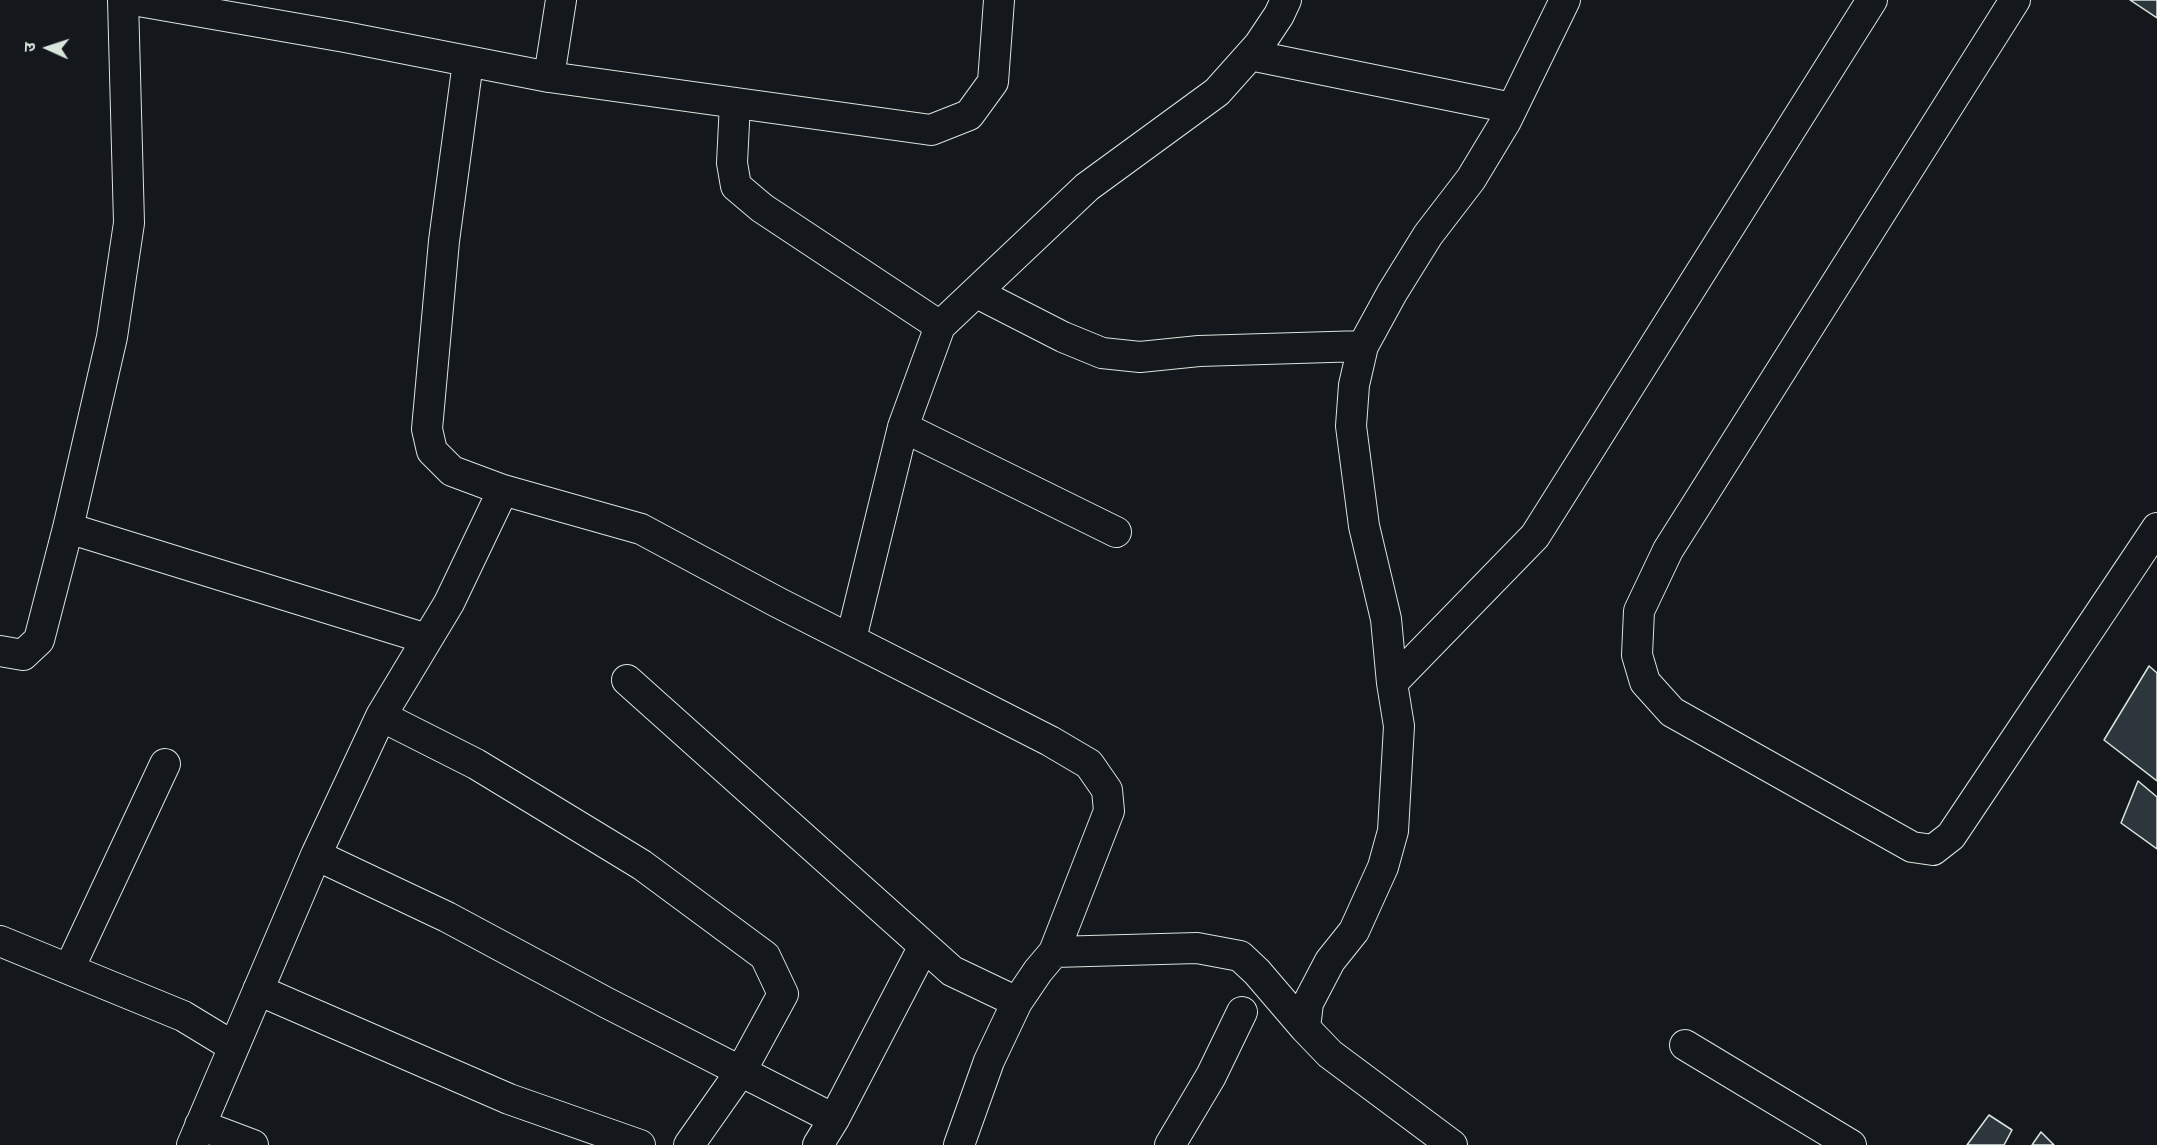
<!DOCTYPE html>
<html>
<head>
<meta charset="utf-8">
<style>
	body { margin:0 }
	#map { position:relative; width:2157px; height:1145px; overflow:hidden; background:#14181c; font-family:Raleway,"Noto Sans Devanagari",sans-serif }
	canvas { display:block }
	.north { position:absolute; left:18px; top:18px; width:60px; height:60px; -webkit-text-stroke:4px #14181c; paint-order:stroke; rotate:273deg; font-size:16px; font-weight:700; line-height:24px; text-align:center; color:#d8e6dc }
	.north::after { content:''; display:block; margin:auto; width:21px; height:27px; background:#d8e6dc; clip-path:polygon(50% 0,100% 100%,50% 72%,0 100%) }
</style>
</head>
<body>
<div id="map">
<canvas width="2157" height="1145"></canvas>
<div class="north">उ</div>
</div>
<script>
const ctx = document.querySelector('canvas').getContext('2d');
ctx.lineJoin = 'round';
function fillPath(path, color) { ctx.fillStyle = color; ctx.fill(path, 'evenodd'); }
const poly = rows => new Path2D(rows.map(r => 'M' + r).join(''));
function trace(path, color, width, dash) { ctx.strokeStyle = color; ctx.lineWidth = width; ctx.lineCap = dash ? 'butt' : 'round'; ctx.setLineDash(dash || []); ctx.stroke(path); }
const building = poly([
	[2130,0,2157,0,2157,18,2130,0],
	[2149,666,2157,673,2157,781,2104,740,2149,666],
	[2138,781,2157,797,2157,849,2121,823,2138,781],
	[1989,1115,2012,1130,2004,1145,1967,1145,1989,1115],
	[2041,1132,2054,1145,2032,1145,2041,1132]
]);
fillPath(building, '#2c363c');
trace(building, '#d8e6dc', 1.5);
const street = poly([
	[133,0,345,37,549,77,561,0],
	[2015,0,1668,550,1639,611,1637,655,1645,682,1672,712,1912,847,1933,850,1951,836,2157,528],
	[1250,55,1512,108],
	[468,62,444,241,427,429,432,451,452,471,503,490,641,529,777,602,1050,741,1089,764,1107,790,1109,811,1054,952,1038,971,1017,1002,989,1061,959,1145],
	[549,77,931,130,969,115,993,82,999,0],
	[735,103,732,163,736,186,762,208,940,326],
	[977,293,1063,337,1102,353,1140,357,1199,351,1363,346],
	[903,427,1116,532],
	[68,528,427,639],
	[851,639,903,427,940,326,1087,187,1217,92,1259,45,1279,15,1286,0],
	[0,651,23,655,39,640,68,528,112,337,129,223,123,0],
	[627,680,952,971,1017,1002],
	[1392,683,1535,536,1872,0],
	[381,716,476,764,642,865,765,956,783,994,741,1071,689,1145],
	[316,855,447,917,607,1003,834,1119],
	[0,941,183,1016,234,1047],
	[1054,952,1197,948,1240,956,1257,972,1305,1028],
	[69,969,165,764],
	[258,990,509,1099,640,1145],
	[1685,1045,1851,1145],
	[200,1125,253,1145],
	[192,1145,316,855,381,716,449,603,503,490],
	[818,1145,834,1119,924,946],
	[1170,1145,1211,1076,1242,1012],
	[1452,1145,1330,1054,1305,1028,1308,1003,1330,961,1354,931,1383,867,1393,831,1399,726,1392,683,1386,619,1364,526,1351,426,1354,385,1363,346,1392,293,1428,235,1471,179,1506,121,1565,0]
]);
trace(street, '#d8e6dc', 32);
trace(street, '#14181c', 30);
</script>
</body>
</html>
